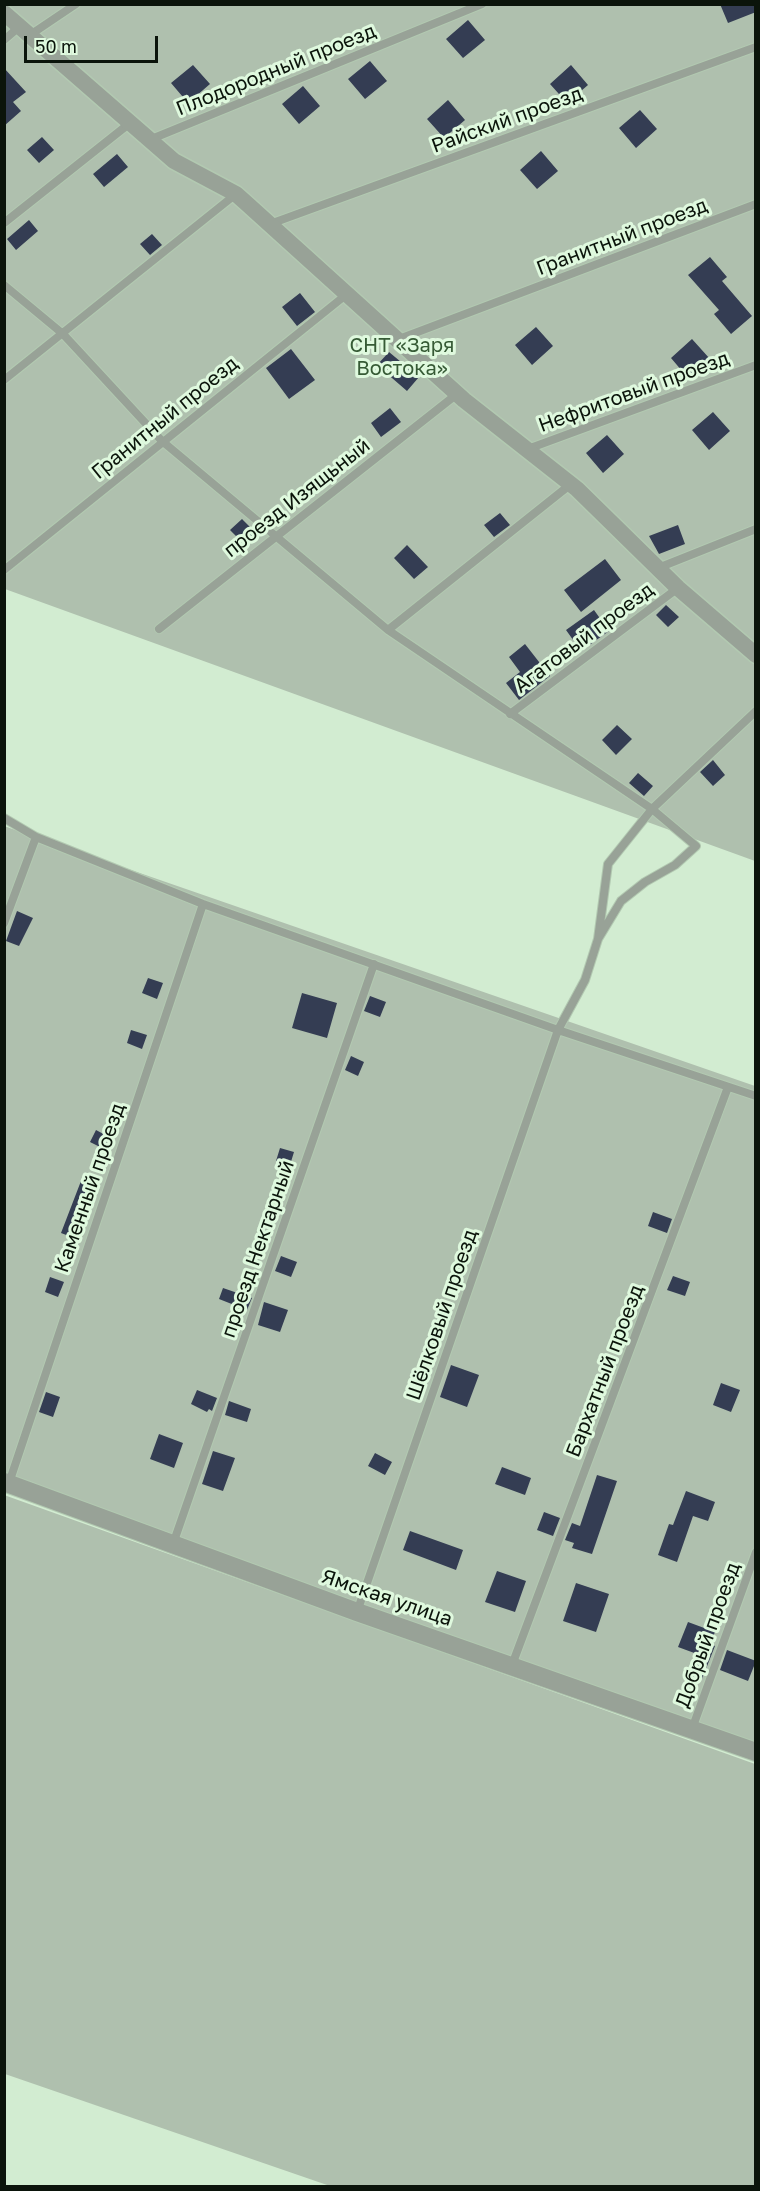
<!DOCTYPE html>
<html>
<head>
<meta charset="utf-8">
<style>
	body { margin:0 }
	#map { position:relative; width:760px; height:2191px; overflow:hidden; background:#d2ecd1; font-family:"Golos Text",sans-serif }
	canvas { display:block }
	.frame { position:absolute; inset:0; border:6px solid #0b140b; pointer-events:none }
	.scale { position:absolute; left:24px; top:36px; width:134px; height:27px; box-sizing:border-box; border:3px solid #0b140b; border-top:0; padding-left:8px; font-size:18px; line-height:21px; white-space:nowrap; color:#0b140b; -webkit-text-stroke:4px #dff9de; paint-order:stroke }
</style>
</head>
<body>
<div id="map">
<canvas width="760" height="2191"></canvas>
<div class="frame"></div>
<div class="scale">50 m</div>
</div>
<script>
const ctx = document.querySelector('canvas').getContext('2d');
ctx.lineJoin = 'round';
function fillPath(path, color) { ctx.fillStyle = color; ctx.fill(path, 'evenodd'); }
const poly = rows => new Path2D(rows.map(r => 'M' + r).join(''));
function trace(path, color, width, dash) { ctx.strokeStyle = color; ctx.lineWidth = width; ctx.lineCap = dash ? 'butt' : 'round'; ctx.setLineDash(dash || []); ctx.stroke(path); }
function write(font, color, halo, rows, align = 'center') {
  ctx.font = font + ' "Golos Text",sans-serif'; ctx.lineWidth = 6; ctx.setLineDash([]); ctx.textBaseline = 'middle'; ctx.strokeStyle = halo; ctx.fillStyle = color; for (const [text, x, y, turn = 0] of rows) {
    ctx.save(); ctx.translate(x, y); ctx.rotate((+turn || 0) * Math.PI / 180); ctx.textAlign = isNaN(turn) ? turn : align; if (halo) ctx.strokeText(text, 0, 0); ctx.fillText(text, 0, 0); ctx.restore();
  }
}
fillPath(poly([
	[4,5,755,5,755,861,5,589],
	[4,826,755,1086,755,1752,5,1482],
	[4,1495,755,1764,755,2186,330,2186,5,2074]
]), '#afc0ae');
fillPath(poly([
	[720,4,756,4,756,12,728,23],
	[468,20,485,40,463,58,446,39],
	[370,61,387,81,365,99,348,79],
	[193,65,210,84,188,103,171,83],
	[571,65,588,85,567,103,550,84],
	[4,68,26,92,13,102,21,111,4,126],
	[303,86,320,106,299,124,282,104],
	[448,100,465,120,444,138,427,119],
	[640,110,657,129,636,148,619,128],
	[42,137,54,150,39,163,27,150],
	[541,151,558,171,537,189,520,170],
	[117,154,128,167,104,187,93,174],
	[29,220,38,231,16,250,7,239],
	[152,234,162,245,150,255,140,244],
	[710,257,727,277,722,281,752,316,731,334,714,314,719,310,688,275],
	[300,293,315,312,297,326,282,307],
	[536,327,553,346,532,365,515,345],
	[692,339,710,359,688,378,671,358],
	[291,349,315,380,289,399,266,368],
	[389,352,419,377,407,391,377,365],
	[390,408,401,422,381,437,371,423],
	[713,412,730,431,709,450,692,430],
	[607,435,624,454,603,473,586,453],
	[500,513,510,525,494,537,484,525],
	[242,519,257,534,245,545,230,530],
	[678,525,685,544,659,554,649,536],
	[407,545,428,567,414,579,394,558],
	[605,559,621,580,581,612,564,590],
	[666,605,679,617,668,627,656,615],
	[594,610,609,631,581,651,566,630],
	[525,644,550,676,519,700,506,683,520,672,509,657],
	[617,725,632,739,616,755,602,740],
	[713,760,725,775,713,786,700,772],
	[638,773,653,786,644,796,629,783],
	[17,911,33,918,19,946,6,941],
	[148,978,163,983,157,999,142,993],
	[302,993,337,1003,327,1038,292,1028],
	[370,996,386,1002,380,1017,364,1011],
	[131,1030,147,1035,142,1049,127,1043],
	[351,1056,364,1062,358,1076,345,1070],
	[96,1130,109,1137,104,1149,90,1142],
	[280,1148,294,1152,290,1165,276,1161],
	[81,1181,96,1188,77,1239,61,1233],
	[653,1212,672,1219,667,1233,648,1226],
	[281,1256,297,1262,291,1277,275,1271],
	[673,1276,690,1282,685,1296,667,1290],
	[50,1277,64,1282,58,1297,45,1292],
	[223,1288,252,1298,247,1310,219,1299],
	[264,1302,288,1310,280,1332,258,1325],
	[451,1365,479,1375,467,1407,440,1397],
	[721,1383,740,1390,731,1412,713,1405],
	[197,1390,217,1398,212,1411,209,1409,207,1412,191,1404],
	[46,1392,60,1397,53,1417,39,1412],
	[229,1401,251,1409,247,1422,225,1415],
	[159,1434,183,1443,174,1468,150,1459],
	[213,1451,235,1458,223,1491,202,1484],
	[375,1453,392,1462,385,1475,368,1466],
	[502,1467,531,1478,525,1495,495,1484],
	[597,1475,617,1481,592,1554,572,1548,574,1543,565,1540,572,1523,580,1526],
	[686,1491,715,1502,708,1521,693,1516,677,1562,658,1555,669,1524,673,1525],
	[544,1512,560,1518,553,1536,537,1530],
	[410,1531,463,1550,456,1570,403,1550],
	[497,1571,526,1581,515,1612,485,1602],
	[576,1583,609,1594,596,1632,563,1621],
	[688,1622,715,1632,710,1644,715,1646,702,1679,689,1675,697,1654,678,1647],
	[727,1650,756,1661,748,1681,720,1670]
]), '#343d53');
const service = poly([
	[30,35,76,4],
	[4,40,19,27],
	[149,140,482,4],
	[4,223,130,123],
	[270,224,756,47],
	[4,285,63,334,162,441,388,630,652,809,696,846,675,865,645,882,621,901,598,939],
	[399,339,756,204],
	[4,380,236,194],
	[525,450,756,365],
	[658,568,756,529],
	[4,570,347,294],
	[159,629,457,394],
	[388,630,571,484],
	[510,714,678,588],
	[4,818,36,837,203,904,558,1030,756,1096],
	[4,923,36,837],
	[9,1483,203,904],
	[173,1544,374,964],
	[357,1612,558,1030,585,980,598,939,608,864,652,809,756,711],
	[512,1665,728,1087],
	[692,1729,756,1552]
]);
const minor = poly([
	[4,13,174,161,236,194,245,202,464,400,577,489,678,588,756,655]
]);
const tertiary = poly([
	[4,1482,357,1612,756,1752]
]);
trace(service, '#b2c9b1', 10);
trace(minor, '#b2c9b1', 19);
trace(tertiary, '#b2c9b1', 20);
trace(service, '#98a297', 8);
trace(minor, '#98a297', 16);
trace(tertiary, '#98a297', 18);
write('20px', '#0b140b', '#dff9de', [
	["Плодородный проезд",276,70,-22],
	["Райский проезд",507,120,-20],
	["Гранитный проезд",622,237,-21],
	["Нефритовый проезд",634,392,-20],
	["Гранитный проезд",165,418,-39],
	["проезд Изящьный",297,498,-38],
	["Агатовый проезд",584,638,-37],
	["Каменный проезд",90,1188,-71],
	["проезд Нектарный",258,1249,-71],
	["Шёлковый проезд",442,1315,-71],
	["Бархатный проезд",605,1371,-69],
	["Ямская улица",387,1598,19],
	["Добрый проезд",708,1635,-70]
]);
write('20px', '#365a35', '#dff9de', [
	["СНТ «Заря",402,346],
	["Востока»",402,369]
]);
</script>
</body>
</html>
